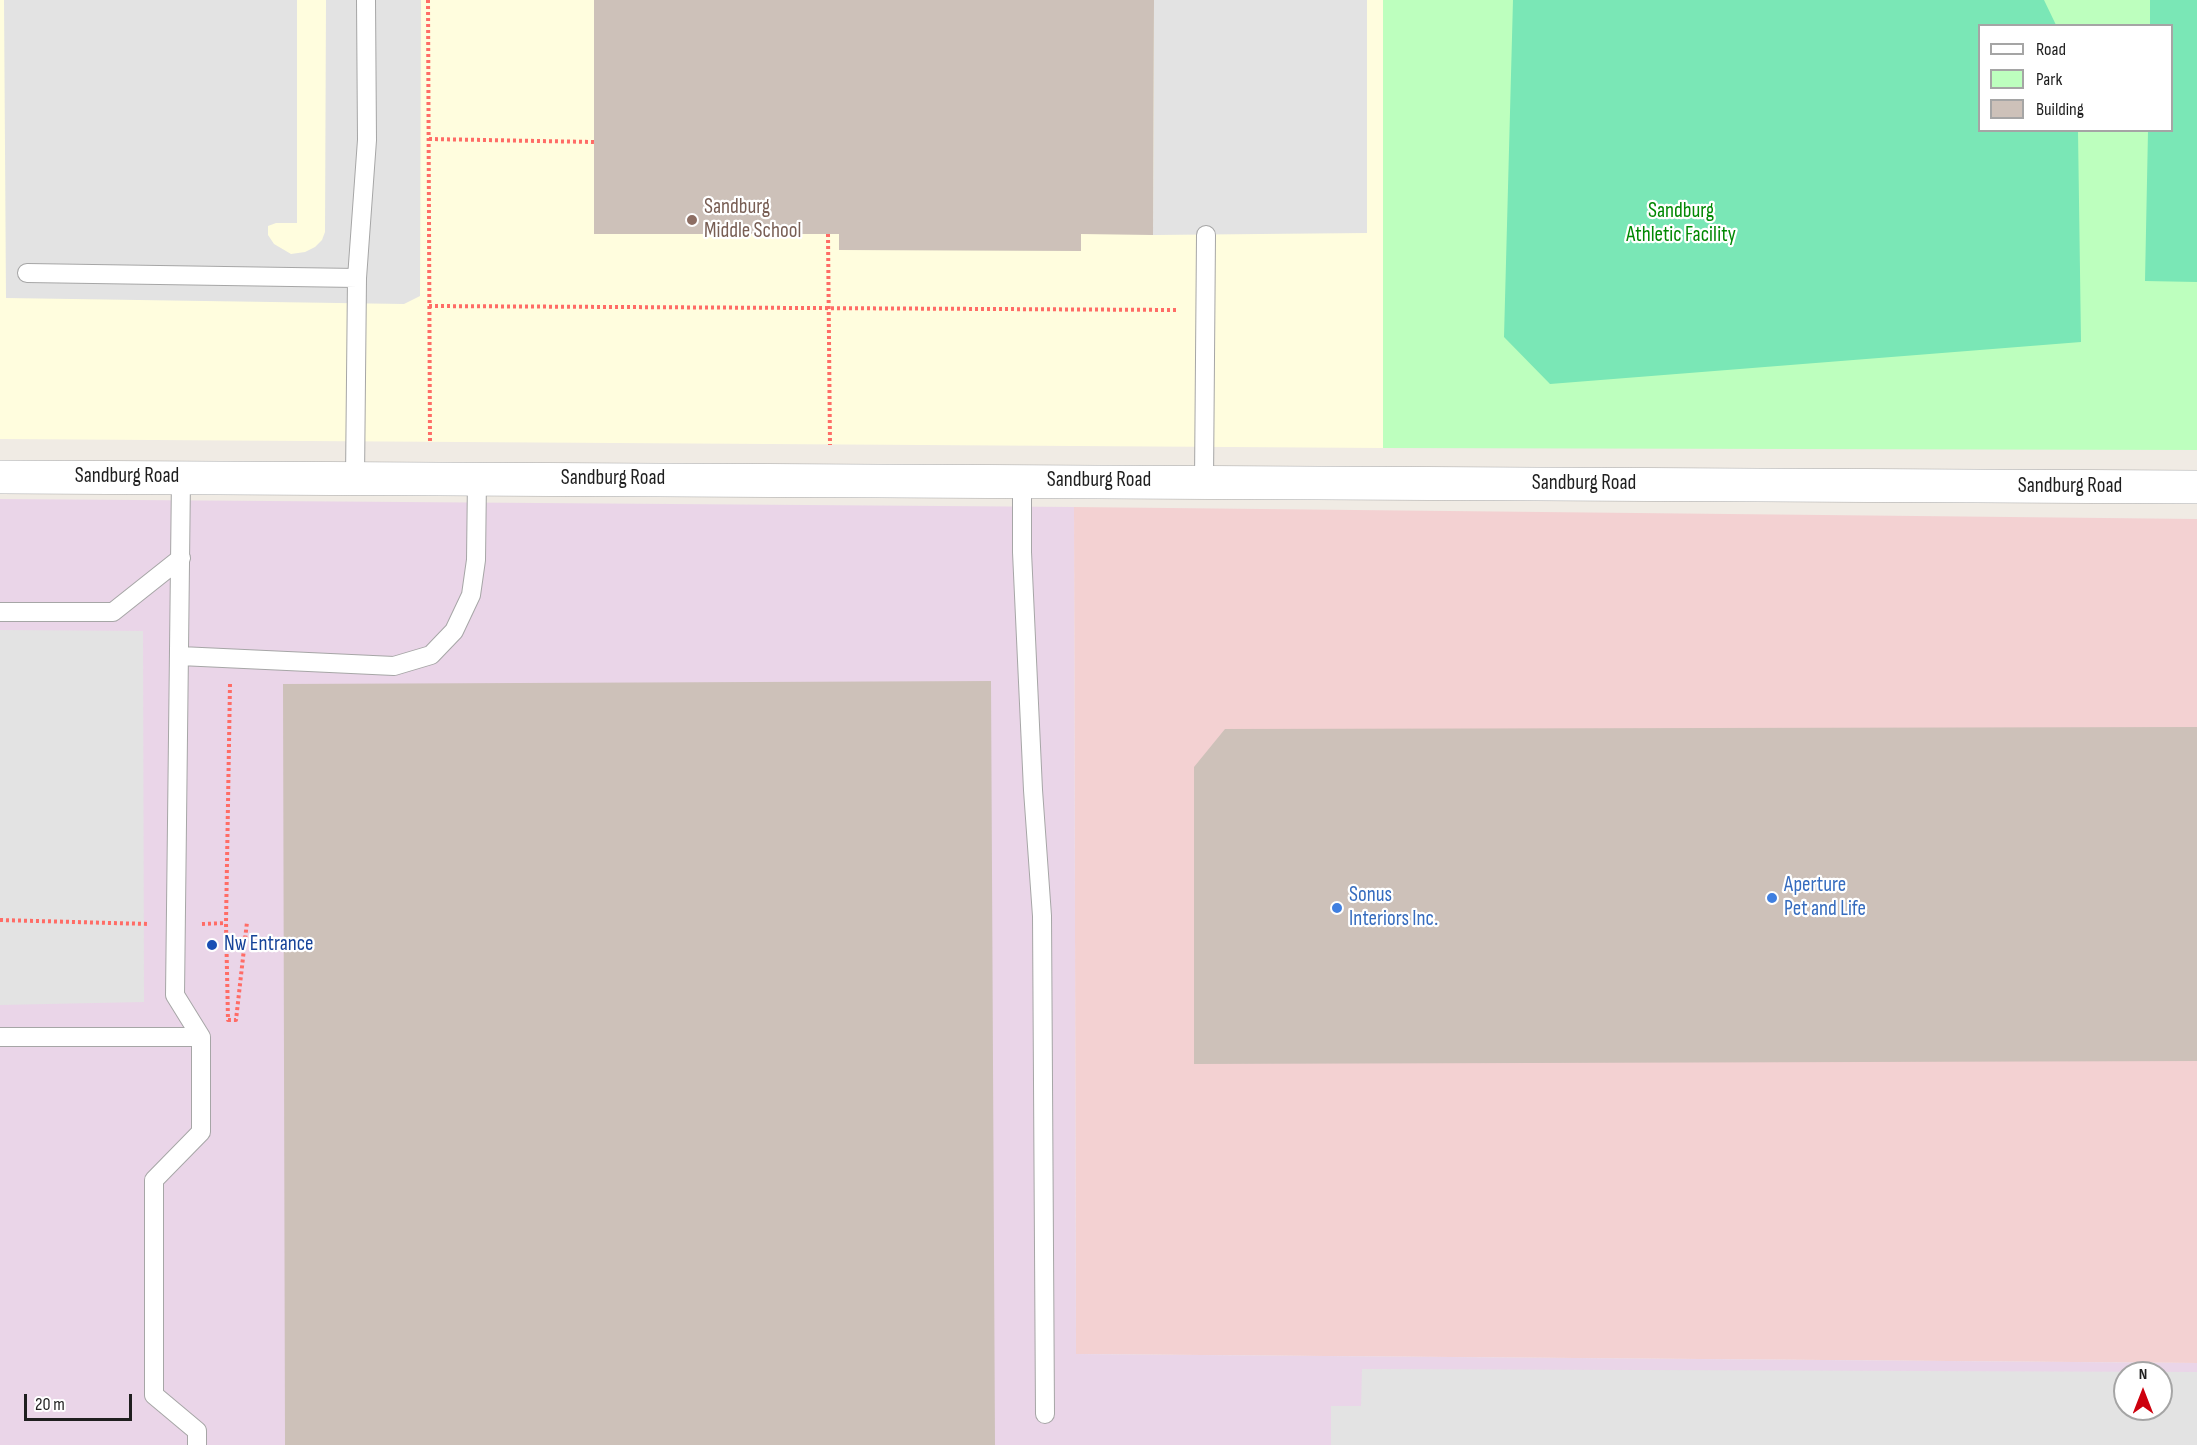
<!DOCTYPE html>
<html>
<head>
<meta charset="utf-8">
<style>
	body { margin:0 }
	#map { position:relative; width:2197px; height:1445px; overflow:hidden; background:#f0ebe4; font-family:"Sofia Sans Condensed",sans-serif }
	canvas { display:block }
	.legend { position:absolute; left:1978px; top:24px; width:195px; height:108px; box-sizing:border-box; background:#fff; border:2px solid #a5a5a5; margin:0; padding:8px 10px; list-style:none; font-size:18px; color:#1f1f1f }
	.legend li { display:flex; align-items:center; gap:12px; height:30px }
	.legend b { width:30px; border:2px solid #a5a5a5 }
	.north { position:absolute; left:2113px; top:1361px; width:60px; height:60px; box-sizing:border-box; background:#fff; border:2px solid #a5a5a5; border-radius:50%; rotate:0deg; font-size:16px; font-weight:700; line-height:24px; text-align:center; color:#1f1f1f }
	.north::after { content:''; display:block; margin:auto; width:21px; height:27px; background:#cd000d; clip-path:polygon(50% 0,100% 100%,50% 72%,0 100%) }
	.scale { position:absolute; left:24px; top:1394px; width:108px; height:27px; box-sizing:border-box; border:3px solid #1f1f1f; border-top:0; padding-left:8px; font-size:18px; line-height:21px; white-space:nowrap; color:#1f1f1f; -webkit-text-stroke:4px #fff; paint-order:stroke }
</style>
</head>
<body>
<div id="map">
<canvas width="2197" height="1445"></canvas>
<ul class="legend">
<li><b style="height:8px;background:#fff"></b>Road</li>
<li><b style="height:16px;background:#bdffbe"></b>Park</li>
<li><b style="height:16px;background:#cdc1b9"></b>Building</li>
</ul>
<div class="north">N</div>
<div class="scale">20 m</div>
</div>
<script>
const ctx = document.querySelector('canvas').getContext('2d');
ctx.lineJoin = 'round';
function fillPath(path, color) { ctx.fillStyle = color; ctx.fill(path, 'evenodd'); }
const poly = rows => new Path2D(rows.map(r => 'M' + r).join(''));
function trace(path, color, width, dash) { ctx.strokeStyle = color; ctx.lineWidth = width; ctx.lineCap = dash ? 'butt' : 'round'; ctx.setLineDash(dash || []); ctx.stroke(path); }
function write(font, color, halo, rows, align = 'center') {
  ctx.font = font + ' "Sofia Sans Condensed",sans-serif'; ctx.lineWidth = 4.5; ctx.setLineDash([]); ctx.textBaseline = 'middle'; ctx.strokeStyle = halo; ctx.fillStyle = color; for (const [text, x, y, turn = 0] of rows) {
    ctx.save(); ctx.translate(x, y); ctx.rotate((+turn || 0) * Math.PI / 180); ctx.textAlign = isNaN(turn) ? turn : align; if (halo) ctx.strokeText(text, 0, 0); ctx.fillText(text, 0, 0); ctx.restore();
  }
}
fillPath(poly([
	[1074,507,2197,519,2197,1363,1076,1354]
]), '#f3d1d2');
fillPath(poly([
	[0,499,1074,507,1076,1354,2197,1363,2197,1445,0,1445],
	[2125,1373,2161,1373,2161,1409,2125,1409]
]), '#ead5e8');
fillPath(poly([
	[0,0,1383,0,1383,448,0,439]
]), '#fffdde');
fillPath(poly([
	[1383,0,2197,0,2197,450,1383,448],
	[1980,26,2172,26,2172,130,1980,130]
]), '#bdffbe');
fillPath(poly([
	[1513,0,2044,0,2056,25,1980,26,1980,130,2078,131,2081,342,1550,384,1504,337],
	[2150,0,2197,0,2197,282,2145,281,2148,131,2172,130,2172,26,2150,25]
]), '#7ae7b6');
fillPath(poly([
	[4,0,297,0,297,223,276,223,268,226,268,235,274,244,291,254,305,252,315,247,322,240,325,232,326,0,421,0,420,296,404,304,6,298],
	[1154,0,1367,0,1367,233,1153,235],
	[0,630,143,631,144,1002,0,1005],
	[1362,1369,2197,1372,2197,1445,1331,1445,1331,1406,1361,1406],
	[2125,1373,2161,1373,2161,1409,2125,1409]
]), '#e3e3e3');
fillPath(poly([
	[594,0,1154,0,1153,235,1081,234,1081,251,839,250,839,234,594,234],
	[991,681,995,1445,285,1445,283,684],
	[2197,727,2197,1061,1194,1064,1194,767,1225,729]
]), '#cdc1b9');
const service = poly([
	[27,273,357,278],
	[181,477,175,995,201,1037,201,1132,154,1180,154,1395,197,1431,197,1445],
	[355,479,357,278,367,140,366,0],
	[1022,480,1022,552,1033,790,1042,916,1045,1414],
	[1204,481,1206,235],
	[0,612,113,612,181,558],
	[180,656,394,666,431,655,454,631,471,595,476,560,477,479],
	[0,1037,201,1037]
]);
const tertiary = poly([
	[0,477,2197,487]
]);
trace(service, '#a6a6a6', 20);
trace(tertiary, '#a6a6a6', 34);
trace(poly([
	[428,0,430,443],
	[429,139,594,142],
	[828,234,830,445],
	[429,306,1178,310],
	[230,684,226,923,228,1020,236,1020,247,922],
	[0,920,149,924],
	[202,924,226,923]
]), '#ff6c66', 4, [3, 3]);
trace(service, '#fff', 18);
trace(tertiary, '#fff', 33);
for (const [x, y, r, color] of [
	[692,220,6,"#8d6e63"],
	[1772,898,6,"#3f7fe0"],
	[1337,908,6,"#3f7fe0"],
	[212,945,6,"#1a4fb4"]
]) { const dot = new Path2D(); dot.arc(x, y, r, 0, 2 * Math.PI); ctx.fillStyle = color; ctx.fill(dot); trace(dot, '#fff', 2); }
write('21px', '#785e54', '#fff', [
	["Sandburg",704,208],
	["Middle School",704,232]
], 'left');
write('21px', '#018803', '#fff', [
	["Sandburg",1681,212],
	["Athletic Facility",1681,236]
]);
write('21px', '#1f1f1f', '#fff', [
	["Sandburg Road",127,477],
	["Sandburg Road",613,479],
	["Sandburg Road",1099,481],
	["Sandburg Road",1584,484],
	["Sandburg Road",2070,487]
]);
write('21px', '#366cbe', '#fff', [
	["Aperture",1784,886],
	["Pet and Life",1784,910],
	["Sonus",1349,896],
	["Interiors Inc.",1349,920]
], 'left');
write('21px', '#164399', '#fff', [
	["Nw Entrance",224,945]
], 'left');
</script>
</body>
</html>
